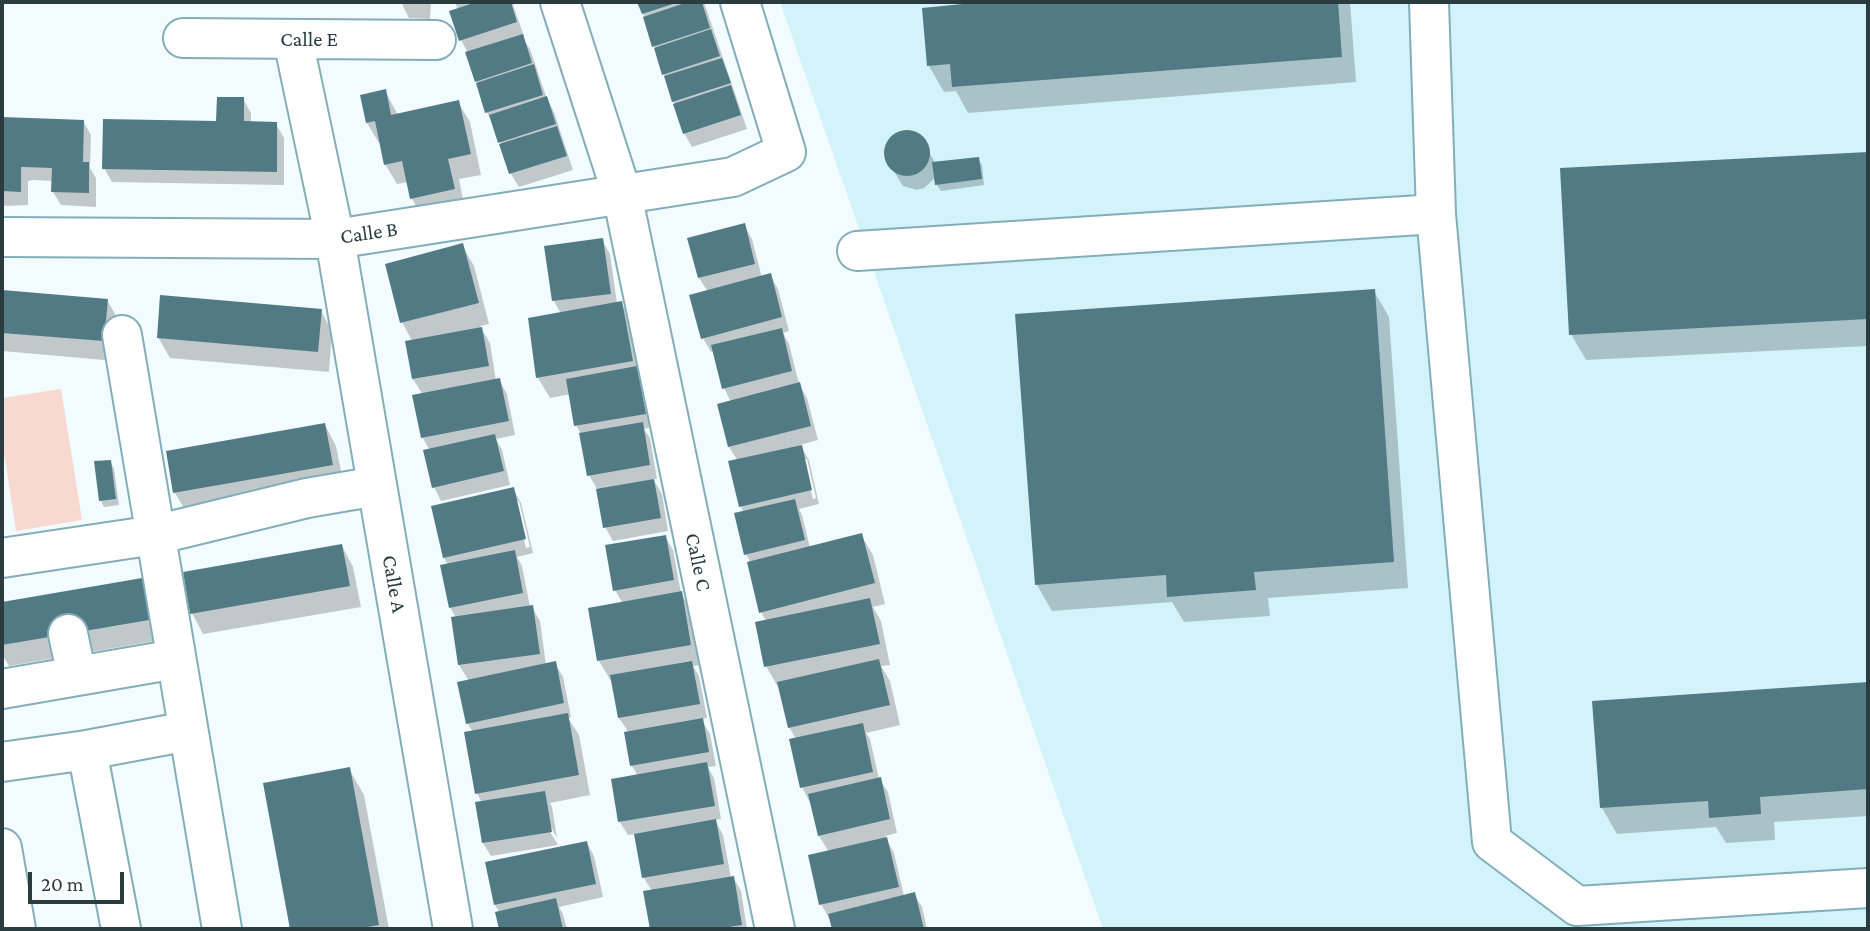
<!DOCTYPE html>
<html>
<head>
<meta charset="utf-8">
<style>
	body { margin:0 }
	#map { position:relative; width:1870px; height:931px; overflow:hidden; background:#f2fbfd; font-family:"Crimson Pro",serif }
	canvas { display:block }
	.frame { position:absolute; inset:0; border:4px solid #2a3c40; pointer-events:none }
	.scale { position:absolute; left:28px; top:872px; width:96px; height:32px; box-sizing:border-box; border:4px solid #2a3c40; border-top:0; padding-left:9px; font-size:21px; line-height:24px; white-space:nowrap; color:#2a3c40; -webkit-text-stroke:5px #fff; paint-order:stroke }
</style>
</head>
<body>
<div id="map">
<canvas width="1870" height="931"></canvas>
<div class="frame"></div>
<div class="scale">20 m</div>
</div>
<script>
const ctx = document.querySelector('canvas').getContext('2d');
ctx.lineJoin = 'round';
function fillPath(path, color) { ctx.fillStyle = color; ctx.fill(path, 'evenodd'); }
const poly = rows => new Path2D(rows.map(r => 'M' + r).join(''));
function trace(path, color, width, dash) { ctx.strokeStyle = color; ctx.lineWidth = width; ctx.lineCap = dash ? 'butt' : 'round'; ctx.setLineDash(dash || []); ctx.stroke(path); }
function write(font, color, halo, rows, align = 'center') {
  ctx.font = font + ' "Crimson Pro",serif'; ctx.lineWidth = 7; ctx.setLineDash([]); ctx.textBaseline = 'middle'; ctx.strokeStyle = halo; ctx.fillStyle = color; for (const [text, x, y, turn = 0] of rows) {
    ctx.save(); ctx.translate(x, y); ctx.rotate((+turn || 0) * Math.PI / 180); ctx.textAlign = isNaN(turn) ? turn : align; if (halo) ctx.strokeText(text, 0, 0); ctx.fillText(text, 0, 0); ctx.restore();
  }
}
fillPath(poly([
	[780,2,1868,2,1868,929,1103,929]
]), '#d3f3fb');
fillPath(poly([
	[61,389,82,520,16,531,2,439,2,398]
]), '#f7d9d1');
fillPath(poly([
	[401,2,431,2,430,19,409,18],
	[455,2,519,2,513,5,524,36,522,37,530,49,547,99,554,112,573,170,519,187,511,174,495,126,487,113,468,53,461,40,458,10],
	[639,2,704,2,747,129,692,147,684,133],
	[985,2,1350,2,1356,82,968,113,956,91,944,92,929,66,985,4],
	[385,91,398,115,458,102,470,122,481,175,459,179,465,210,424,219,412,199,408,182,397,184,385,164,381,143,379,143,367,123],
	[243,99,251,113,251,123,276,124,284,138,284,185,112,182,104,168,218,123],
	[2,119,83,121,91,135,90,168,96,178,96,207,61,205,53,192,53,181,33,180,28,181,28,205,2,206],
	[908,132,920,137,936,164,978,159,982,165,984,185,941,191,937,185,936,177,924,188,917,190,903,186,887,160,887,146,890,140,901,133],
	[1868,154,1868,346,1586,360,1571,334,1562,170],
	[744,225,752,239,762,278,770,275,778,289,789,331,783,333,789,344,799,384,807,398,818,440,800,445,809,460,819,504,799,509,802,515,810,548,861,535,873,555,885,604,873,607,881,621,890,665,881,666,890,681,900,725,866,733,870,739,879,779,888,792,897,833,885,836,894,853,904,896,914,894,922,907,927,929,834,929,831,918,829,918,821,904,829,852,819,836,811,801,809,801,802,787,796,739,789,727,780,686,778,687,766,666,766,621,761,612,751,563,746,554,744,513,741,507,738,461,729,447,719,405,731,402,724,388,714,351,711,352,703,338,708,292,699,278],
	[803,459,807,459,816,498,813,499],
	[602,240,610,254,617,304,621,303,633,323,652,427,644,429,650,438,657,479,653,479,662,494,668,531,613,541,605,527,597,489,589,475,581,434,576,425,571,394,550,398,538,378,561,314,554,301],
	[462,245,474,266,489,324,480,326,490,343,496,381,499,380,507,394,515,435,496,439,502,450,510,485,441,501,434,487,430,451,423,438,423,395,413,379,412,341,402,322],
	[2,291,107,300,119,321,115,361,2,351],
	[1374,291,1389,317,1408,588,1268,598,1270,616,1184,622,1172,602,1052,611,1037,585],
	[321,311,332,331,329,372,170,358,158,337],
	[325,425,336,446,344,486,187,513,175,493,168,453],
	[110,462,114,468,119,505,104,507,101,501],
	[513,489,521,503,533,553,517,557,522,566,530,607,532,607,540,621,546,665,555,663,563,677,571,717,568,718,579,735,590,795,550,803,552,807,557,838,549,823,546,825,558,845,491,856,483,843,482,803,477,793,473,732,467,723,469,681,459,665,456,618,450,607,448,565,444,558],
	[515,501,519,501,530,547,526,548],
	[665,536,673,550,681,593,693,614,702,665,693,666,699,676,707,718,701,719,710,734,716,766,708,767,714,778,721,819,715,820,723,835,731,878,733,877,741,891,747,929,652,929,645,893,652,891,644,878,636,834,628,835,620,822,638,776,632,766,629,733,619,718,613,681,611,681,599,661,623,604,615,590],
	[342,546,353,567,361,607,203,634,192,613],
	[147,579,166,639,9,666,2,654,2,604],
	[1868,684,1868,816,1774,822,1775,840,1726,843,1716,827,1617,834,1602,808,1594,702],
	[349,769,364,795,389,929,292,929,265,785],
	[587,843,594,856,603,897,559,907,563,914,567,929,501,929,497,914,500,913,495,905]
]), '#0003');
fillPath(poly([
	[477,2,511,2,517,22,459,41,449,11],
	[637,2,679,2,642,14],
	[688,2,702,2,710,28,652,47,643,17],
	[983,2,1338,2,1342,57,952,87,950,64,927,66,922,8],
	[711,29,720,56,662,75,654,48],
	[523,34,532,63,475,82,465,52],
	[722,58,731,83,672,102,664,76],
	[534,64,543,95,485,113,476,83],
	[731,85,741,115,683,134,673,104],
	[386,89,391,115,459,100,471,154,448,159,455,189,410,199,402,161,384,165,375,121,366,123,360,95],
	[547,96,556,124,498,143,489,115],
	[217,97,244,97,244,121,277,122,277,172,102,169,103,119,216,121],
	[2,117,84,120,83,162,89,162,89,193,51,192,52,168,24,167,21,167,21,192,2,191],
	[557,126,567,156,509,174,499,144],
	'884 153a23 23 0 1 1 46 0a23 23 0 1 1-46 0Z',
	[1868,152,1868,319,1569,335,1560,168],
	[979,157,982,179,935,185,932,162],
	[745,223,755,264,698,278,687,238],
	[603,238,611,294,552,301,544,246],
	[463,243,479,303,400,323,385,264],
	[771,273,782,317,701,339,689,295],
	[1375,289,1394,562,1254,572,1256,590,1167,597,1166,575,1035,585,1015,314],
	[2,290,108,299,104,341,2,333],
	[160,295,322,309,318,352,157,338],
	[622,301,633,361,536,378,528,318],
	[482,327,489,366,412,379,405,341],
	[782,328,792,371,722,389,711,345],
	[637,366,646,414,574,426,566,379],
	[500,378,509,421,421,438,412,395],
	[800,382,811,426,728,447,717,404],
	[643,422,650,465,587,476,579,433],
	[325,423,333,465,173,493,166,451],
	[495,434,504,471,432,488,423,450],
	[802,445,812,490,739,507,728,461],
	[111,460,116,499,99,501,94,461],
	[654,479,661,518,603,528,596,489],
	[514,487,526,539,443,558,431,506],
	[795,499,805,540,744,555,734,513],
	[862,533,875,583,759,613,747,562],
	[666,535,674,580,613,591,605,545],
	[342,544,350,586,190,614,183,572],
	[515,550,523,593,449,608,440,565],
	[148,577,155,619,2,645,2,602],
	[682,591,691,645,597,661,588,608],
	[870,598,880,644,764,667,755,622],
	[533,605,540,654,458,665,451,617],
	[879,659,890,705,788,728,777,682],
	[556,661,564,703,466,724,457,682],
	[692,661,700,704,618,718,610,675],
	[1868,682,1868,789,1760,797,1761,814,1709,818,1708,801,1600,808,1592,701],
	[568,713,579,775,475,794,464,732],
	[703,718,709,752,630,766,624,732],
	[863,723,873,772,800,788,789,739],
	[707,762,715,806,618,822,611,779],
	[350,767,379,925,356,929,290,929,263,783],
	[881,777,890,819,818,836,808,794],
	[545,791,552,832,482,843,475,802],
	[716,819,724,864,642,878,634,834],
	[887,837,899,887,819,905,808,855],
	[587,841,596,884,494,905,485,862],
	[734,876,742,925,716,929,650,929,643,891],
	[915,892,924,929,832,929,828,914],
	[556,898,563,929,499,929,495,912]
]), '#517a85');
const minor = poly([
	[560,2,622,194,775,929],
	[1429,2,1436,214,1492,842,1577,906,1868,888],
	[183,38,436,40],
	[293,40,335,239,453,929],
	[2,237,335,239,733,177,786,152,740,2],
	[857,251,1436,214],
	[122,335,222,929],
	[2,558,155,535,307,498,377,486],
	[68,634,77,676],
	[2,689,176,659],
	[87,750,121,929],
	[2,762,87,750,188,731],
	[2,848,16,929]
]);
trace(minor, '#83aeb9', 42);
trace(minor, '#fff', 38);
write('21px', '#2a3c40', '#fff', [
	["Calle E",309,40],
	["Calle B",369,233,-8],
	["Calle C",698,562,78],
	["Calle A",394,584,80]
]);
</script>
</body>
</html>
